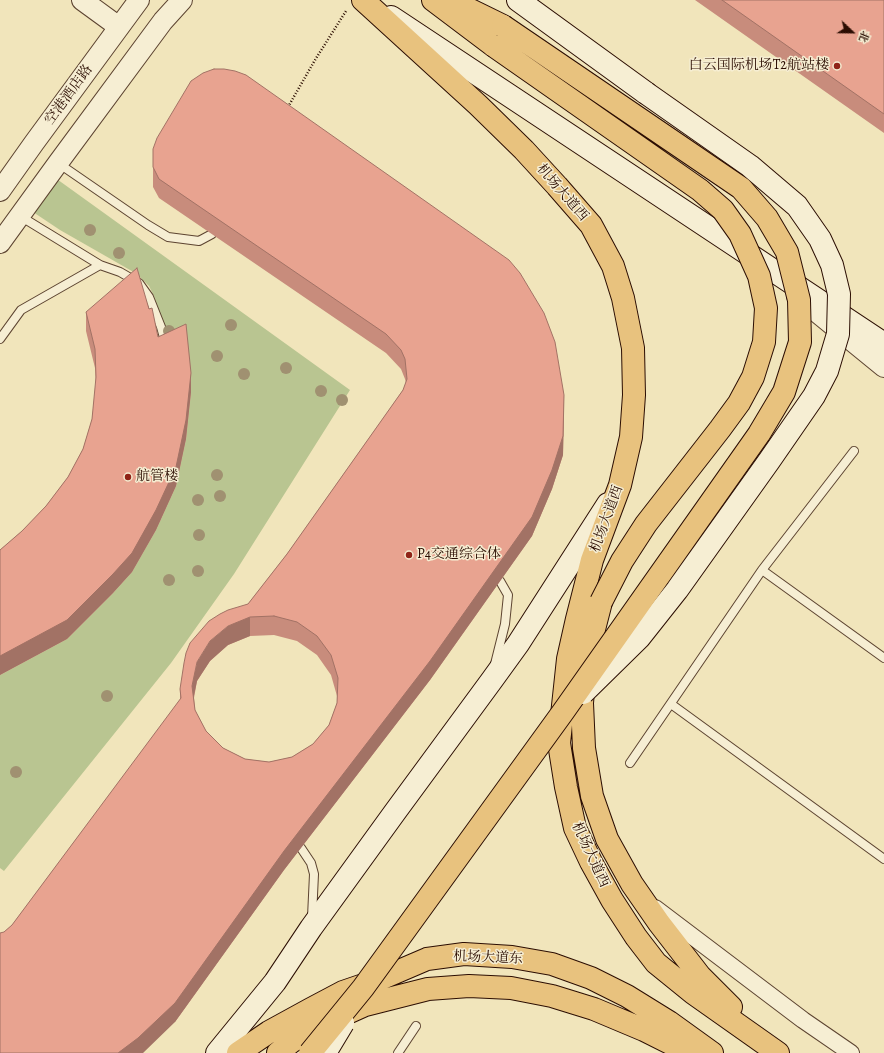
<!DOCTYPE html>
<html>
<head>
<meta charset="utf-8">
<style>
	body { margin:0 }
	#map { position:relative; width:884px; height:1053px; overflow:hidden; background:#f1e5bb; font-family:Alegreya,"Noto Serif SC",serif }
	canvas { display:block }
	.north { position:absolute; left:832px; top:12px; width:40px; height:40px; -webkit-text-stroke:3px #f6eed3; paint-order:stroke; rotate:112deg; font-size:11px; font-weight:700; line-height:16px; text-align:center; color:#2b0d02 }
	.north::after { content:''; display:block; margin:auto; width:14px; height:18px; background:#2b0d02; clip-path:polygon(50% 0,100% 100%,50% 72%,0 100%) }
</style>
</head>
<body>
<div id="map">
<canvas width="884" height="1053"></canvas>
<div class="north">北</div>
</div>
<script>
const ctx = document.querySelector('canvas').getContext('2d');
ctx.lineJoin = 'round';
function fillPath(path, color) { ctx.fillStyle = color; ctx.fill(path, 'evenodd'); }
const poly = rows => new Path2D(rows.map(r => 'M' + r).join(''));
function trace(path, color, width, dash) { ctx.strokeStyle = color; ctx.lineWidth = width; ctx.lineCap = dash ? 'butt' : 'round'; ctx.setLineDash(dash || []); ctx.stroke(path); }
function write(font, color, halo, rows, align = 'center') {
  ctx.font = font + ' Alegreya,"Noto Serif SC",serif'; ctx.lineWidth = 3; ctx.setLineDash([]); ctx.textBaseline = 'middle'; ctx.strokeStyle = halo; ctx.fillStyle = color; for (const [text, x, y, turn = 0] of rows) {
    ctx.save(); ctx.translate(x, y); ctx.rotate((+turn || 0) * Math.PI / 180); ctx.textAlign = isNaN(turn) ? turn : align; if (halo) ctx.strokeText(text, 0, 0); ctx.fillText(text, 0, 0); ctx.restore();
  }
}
fillPath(poly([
	[54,177,350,390,234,574,171,663,4,871,0,868,0,675,67,639,113,593,132,572,156,530,176,486,186,439,191,392,186,344,168,337,153,294,149,286,137,274,60,230,30,210]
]), '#b9c591');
const service = poly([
	[58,163,148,225,168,237,199,241,212,234],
	[20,216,100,265,120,272,139,283,149,297,161,327,166,345],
	[0,339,21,310,100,265],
	[854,451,762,570,884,658],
	[495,664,505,624,508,595,500,581],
	[671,704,884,859],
	[630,763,762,570],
	[301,848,311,863,314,874,312,917],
	[398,1053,416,1026]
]);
const minor = poly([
	[655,908,803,1020,851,1053]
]);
const tertiary = poly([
	[82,0,119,27],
	[0,191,34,143,139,0],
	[0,243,58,163,163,21,182,0],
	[797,296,884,367]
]);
const secondary = poly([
	[518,0,646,93],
	[391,17,884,344],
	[217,1053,275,982,311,928,395,812,492,680,518,644,608,504]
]);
const trunk = poly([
	[363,0,478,105,524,150,557,186,591,225,613,266,623,298,633,348,634,395,631,437,620,485,592,560,577,619,568,659,559,743,566,787,575,828,591,862,612,900,636,937,656,963,693,993,778,1053],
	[433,0,494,46],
	[450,0,503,26],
	[601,602,591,641,584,678,582,703,584,748,592,796,607,839,632,884,659,923,700,976,731,1007],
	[238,1053,269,1032,311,1009,343,992,378,980,427,959,464,954,512,957,552,964,591,978,627,996,669,1022,712,1053],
	[278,1053,291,1042,325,1023,365,1005,428,989,469,986,511,988,552,996,594,1009,644,1030,690,1053]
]);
trace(service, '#5c4330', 10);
trace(minor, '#5c4330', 18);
trace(tertiary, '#5c4330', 22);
trace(secondary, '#2b0d02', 24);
trace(trunk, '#2b0d02', 24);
trace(poly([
	[288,107,315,60,346,11]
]), '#2b0d02', 2.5, [1, 2]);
trace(service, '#f6eed3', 8);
trace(minor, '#f6eed3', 16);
trace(tertiary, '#f6eed3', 20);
trace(secondary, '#f6eed3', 22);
trace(trunk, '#e8c27e', 22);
const secondaryBridge = poly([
	[583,693,639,638,677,590,769,461,814,396,827,371,838,334,839,294,832,265,820,239,797,206,750,166,646,93],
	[325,1053,343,1023]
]);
const trunkBridge = poly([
	[494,46,700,190,723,210,740,234,759,276,766,308,764,342,753,377,739,403,720,429,646,524,622,561,601,602],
	[310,1053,363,988,563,712,759,434,784,392,800,342,799,300,787,252,767,218,741,188,503,26]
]);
trace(secondaryBridge, '#2b0d02', 24, []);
trace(trunkBridge, '#2b0d02', 24, []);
trace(secondaryBridge, '#f6eed3', 22);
trace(trunkBridge, '#e8c27e', 22);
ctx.fillStyle = '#a09171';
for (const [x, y] of [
	[90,230],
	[119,253],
	[231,325],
	[169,331],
	[217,356],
	[286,368],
	[244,374],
	[321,391],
	[342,400],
	[217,475],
	[220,496],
	[198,500],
	[199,535],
	[198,571],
	[169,580],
	[107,696],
	[16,772]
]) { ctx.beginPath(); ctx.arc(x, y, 6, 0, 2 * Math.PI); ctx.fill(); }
fillPath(poly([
	[695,0,884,0,884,133],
	[153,167,564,415,563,455,552,489,532,536,430,680,284,870,175,1022,4,932,12,925,180,700,180,689,248,604,287,554,403,390,406,383,405,379,401,369,386,353,159,198,153,187],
	[274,635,297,641,317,655,331,675,337,696,337,703,329,725,313,744,292,757,269,762,245,759,223,748,206,731,195,710,194,698,197,681,210,661,228,645,250,636],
	[86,312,158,337,191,392,186,439,176,486,156,530,132,572,113,593,67,639,0,675,0,550,22,531,46,506,68,477,83,449,92,419,96,384,95,368,86,331]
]), '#c88c7c');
fillPath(poly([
	[191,373,191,392,186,439,176,486,156,530,132,572,113,593,67,639,0,675,0,656],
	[564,395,563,455,552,489,532,536,430,680,284,870,175,1022,143,1053,118,1053],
	[250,617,250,636,228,645,210,661,197,681,192,705,192,686,197,662,210,641,228,626]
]), '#a27265');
const building = poly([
	[722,0,884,0,884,114,722,0],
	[214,69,224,69,235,71,246,75,509,260,520,273,544,313,555,342,564,395,563,436,552,470,532,517,430,661,284,851,175,1003,138,1038,118,1053,0,1053,0,933,4,932,12,925,181,698,180,689,184,663,186,653,190,643,209,621,220,614,228,610,248,604,287,554,403,390,407,379,405,359,401,350,386,334,159,179,153,167,153,149,157,138,191,81,203,73,214,69],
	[274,616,297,622,317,636,331,655,338,678,337,703,329,725,313,744,292,757,269,762,245,759,223,748,206,731,195,710,192,686,197,662,210,641,228,626,250,617,274,616],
	[137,268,149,309,152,308,158,337,186,324,191,373,186,420,176,467,156,510,132,553,113,574,67,620,0,656,0,550,22,531,46,506,68,477,83,449,92,419,96,377,95,349,86,312,137,268]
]);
fillPath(building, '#e8a390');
trace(building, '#a27265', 1);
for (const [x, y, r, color] of [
	[837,66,4,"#8f2418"],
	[128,477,4,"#8f2418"],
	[409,555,4,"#8f2418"]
]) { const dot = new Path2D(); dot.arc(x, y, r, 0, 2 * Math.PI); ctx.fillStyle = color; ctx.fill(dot); trace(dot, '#f6eed3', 1.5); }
write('14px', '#2b0d02', '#f6eed3', [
	["白云国际机场T2航站楼",829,66,"right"],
	["航管楼",136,477],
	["P4交通综合体",417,555]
], 'left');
write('14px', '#2b0d02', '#f6eed3', [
	["空港酒店路",69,95,-54],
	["机场大道西",562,193,49],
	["机场大道西",607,519,-70],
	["机场大道西",590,855,65],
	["机场大道东",488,958,2]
]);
</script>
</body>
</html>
